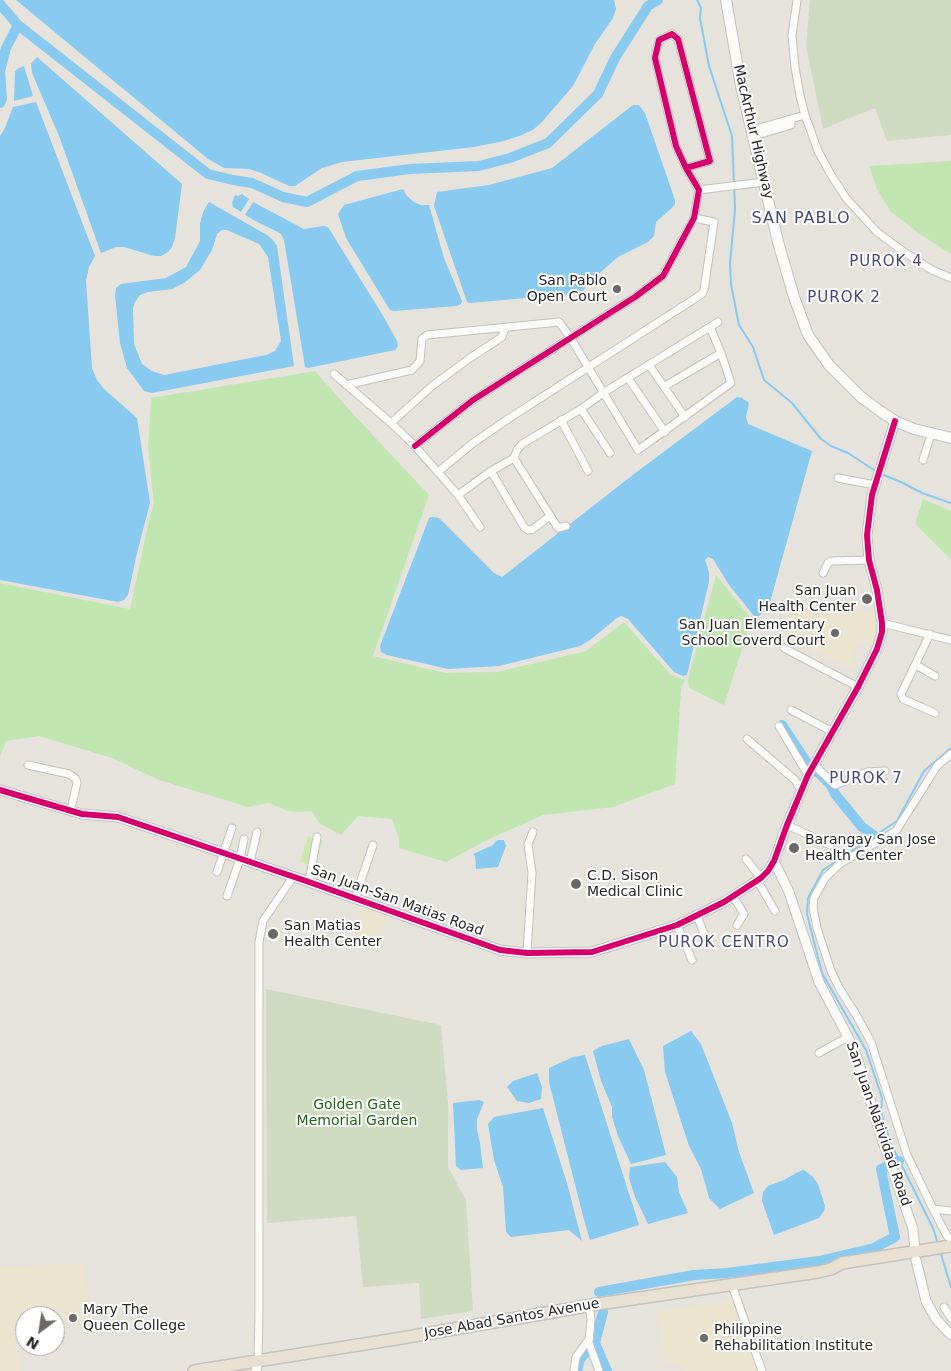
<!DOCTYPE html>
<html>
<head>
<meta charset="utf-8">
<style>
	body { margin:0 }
	#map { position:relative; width:951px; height:1371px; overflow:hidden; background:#e6e3dc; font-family:"DejaVu Sans",sans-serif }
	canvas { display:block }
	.north { position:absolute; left:15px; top:1306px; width:50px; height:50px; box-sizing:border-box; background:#fff; border:1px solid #a9a9a9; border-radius:50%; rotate:211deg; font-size:14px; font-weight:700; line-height:20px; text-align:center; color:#272727 }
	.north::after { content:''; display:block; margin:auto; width:18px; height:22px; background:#6a6966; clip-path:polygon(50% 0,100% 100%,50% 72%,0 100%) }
</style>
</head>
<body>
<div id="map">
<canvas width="951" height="1371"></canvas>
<div class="north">N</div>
</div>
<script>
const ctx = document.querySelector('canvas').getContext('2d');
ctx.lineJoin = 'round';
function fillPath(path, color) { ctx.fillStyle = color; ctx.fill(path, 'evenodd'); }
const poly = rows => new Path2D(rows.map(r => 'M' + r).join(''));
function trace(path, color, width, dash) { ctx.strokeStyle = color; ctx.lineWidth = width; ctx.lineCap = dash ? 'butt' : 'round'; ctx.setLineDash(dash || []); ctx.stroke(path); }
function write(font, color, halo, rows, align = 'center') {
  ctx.font = font + ' "DejaVu Sans",sans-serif'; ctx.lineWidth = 4; ctx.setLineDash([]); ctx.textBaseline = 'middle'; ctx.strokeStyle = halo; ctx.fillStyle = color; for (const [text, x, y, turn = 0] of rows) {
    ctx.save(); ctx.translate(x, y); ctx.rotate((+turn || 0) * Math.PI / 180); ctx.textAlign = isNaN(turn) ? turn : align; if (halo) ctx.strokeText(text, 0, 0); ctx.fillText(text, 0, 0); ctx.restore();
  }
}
fillPath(poly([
	[862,605,862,613,877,613,875,644,857,641,852,661,856,663,853,671,786,635,789,609],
	[363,906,388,914,377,950,352,942],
	[83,1263,92,1321,55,1322,55,1316,25,1316,25,1323,14,1324,21,1371,0,1371,0,1267],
	[735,1300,757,1371,682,1371,679,1363,667,1366,656,1312]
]), '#ebe5cf');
fillPath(poly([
	[951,161,951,254,917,232,890,211,877,189,869,166],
	[315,371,354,415,429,495,373,656,445,673,497,672,586,651,624,622,671,675,685,680,681,689,675,784,613,807,543,815,489,839,446,862,399,848,399,838,392,819,358,816,341,835,319,823,312,811,297,812,288,811,269,803,248,807,159,780,112,758,39,736,6,741,0,757,0,583,130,609,150,516,154,503,148,449,151,398],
	[923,499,951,511,951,560,915,524],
	[716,575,754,622,749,627,724,705,689,688,688,680]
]), '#c1e6b1');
fillPath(poly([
	[810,0,951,0,951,135,887,141,875,108,823,129,806,46],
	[266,989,441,1025,448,1103,448,1167,466,1200,473,1311,421,1319,419,1283,363,1287,356,1216,267,1223]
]), '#cfdcc2');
fillPath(poly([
	[308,836,323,841,315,867,300,862]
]), '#cdeaae');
fillPath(poly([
	[16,0,614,0,616,9,613,18,595,44,573,86,542,122,534,129,522,135,504,141,474,147,342,162,322,168,295,186,289,186,259,172,249,169,224,168,208,159],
	[37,57,182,184,175,238,172,247,168,252,161,256,154,256,124,247,116,247,101,253,59,136,32,73,31,64],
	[24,66,33,96,14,101,15,72,17,69],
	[36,102,95,256,89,267,86,280,92,368,97,380,104,389,137,418,150,503,137,553,128,595,124,600,118,602,0,580,0,136,4,130,13,107],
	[633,105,639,105,645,113,675,200,675,204,672,208,656,222,654,236,648,242,618,257,594,278,581,293,470,303,467,302,434,206,437,192,489,185,552,168],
	[403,189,407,196,414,202,421,205,429,205,444,258,462,301,461,304,457,306,394,311,390,310,346,238,338,214,344,205],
	[242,194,249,199,241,212,233,207,232,203,235,195,238,196],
	[209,202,267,235,272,239,277,246,294,366,152,393,144,391,127,368,120,343,115,295,116,288,121,284,166,278,186,267,200,241,200,224,203,212],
	[222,230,227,230,259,244,268,257,281,341,275,351,266,355,164,375,152,371,142,364,134,344,133,308,135,302,140,295,148,292,172,289,184,283,200,270,212,250,217,234],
	[253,202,304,229,323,226,328,227,382,314,397,341,398,346,395,350,308,368,305,367,284,240,281,234,276,231,261,224,245,215],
	[737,397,742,398,749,403,746,417,748,424,812,451,769,606,759,616,754,616,729,585,713,559,708,557,705,560,709,572,709,582,687,675,683,676,674,672,628,619,621,616,617,618,590,640,580,646,499,666,448,669,387,655,381,652,380,646,429,518,432,517,439,518,494,573,502,577,634,474],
	[497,840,504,840,506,846,498,867,476,869,475,856,473,854,493,845],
	[691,1031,701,1044,732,1123,739,1152,754,1193,720,1209,709,1198,701,1169,689,1146,665,1072,663,1046],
	[629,1039,644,1070,666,1155,631,1164,618,1136,612,1117,612,1107,601,1081,593,1051,602,1046],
	[585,1055,639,1225,590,1240,584,1220,549,1082,549,1068,573,1057],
	[537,1073,542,1087,541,1099,529,1103,517,1101,507,1087,513,1081],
	[479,1100,484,1102,477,1119,477,1130,480,1143,483,1168,461,1170,456,1166,453,1103],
	[543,1108,567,1183,582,1241,569,1230,511,1237,506,1232,503,1187,494,1160,488,1124,494,1117],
	[665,1162,677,1177,679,1192,688,1213,648,1224,635,1197,629,1178,630,1167],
	[804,1170,813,1177,818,1184,825,1206,824,1211,819,1218,774,1235,762,1201,763,1192,768,1186,784,1180,798,1172]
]), '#88caf0');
trace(poly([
	[697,0,701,8,700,18,709,66,732,136,735,209,730,264,731,284,739,325,753,347,764,380,792,403,821,439,831,446,848,453,877,472],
	[881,474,901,482,922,493,951,503],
	[938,1244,933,1228,890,1142,881,1112,882,1098,866,1050,822,973,807,914,808,898,823,870,897,821,924,771,951,748],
	[940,1251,951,1287]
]), '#88caf0', 2);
trace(poly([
	[0,4,18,25,208,174,233,180,252,183,283,197,307,202,357,176,410,169,479,166,510,158,548,143,598,94,615,58,648,6,658,0],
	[0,103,2,99,0,71,6,48,18,25],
	[782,725,811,769,820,774,831,785,835,794,862,827,875,836],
	[599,1292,694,1275,727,1273,819,1261,874,1248,895,1237,881,1169,899,1161],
	[595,1343,607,1371],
	[577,1371,580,1359,595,1343,603,1312]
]), '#88caf0', 10);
const minor = poly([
	[797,0,792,35,795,67,800,96,805,115,818,151,831,175,846,198,877,232,904,252,932,270,951,278],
	[752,130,805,115],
	[754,136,791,125,791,119],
	[699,190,764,182],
	[710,327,721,353],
	[649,365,685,417],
	[334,374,391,423,415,446,458,495,480,527],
	[628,378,665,432],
	[346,385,412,370,420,361,422,339,427,335,559,322,570,337,638,450,731,383,721,353,665,386],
	[581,409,610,453],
	[561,420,588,471],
	[391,423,432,386,470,358,502,337,505,327],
	[415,446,473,400,635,297,663,276,694,218,699,190,686,168,676,146,655,58,659,40,672,34,678,39,710,161,686,168],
	[514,458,558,528,566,526],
	[923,460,931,434],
	[491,471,524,527,528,530,533,529,550,516],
	[438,472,473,443,508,419,702,294,704,290,714,222,694,218],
	[838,478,875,485],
	[458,495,491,471,514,458,517,450,522,444,581,409,603,393,718,322],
	[823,573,828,563,831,561,869,560],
	[882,623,951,640],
	[930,634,901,694,903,699,935,713],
	[784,648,858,687],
	[916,665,935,676],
	[791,710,833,732],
	[779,726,808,775],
	[747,739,795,780,801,790],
	[951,754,937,766,896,831,841,863,825,878,814,898,813,907,817,928,831,971,839,988,855,1013,871,1042,907,1155,933,1209,951,1211],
	[28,765,69,774,76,779,77,783,71,809],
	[814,765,835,785,867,772,885,771],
	[787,825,830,845],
	[746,859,761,878],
	[250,862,257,832],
	[217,872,232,828],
	[757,880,775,911],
	[309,882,317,837],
	[227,896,240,859,244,839],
	[733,896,744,914,737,925],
	[355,898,373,845],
	[697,916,705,936],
	[677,925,692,960],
	[527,953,532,873,528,844,533,832],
	[819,1053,848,1037],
	[933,1209,947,1236,951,1239],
	[732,1285,762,1371],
	[589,1305,591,1319,589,1343,599,1371],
	[944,1307,951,1318],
	[258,1360,259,1310,259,942,263,921,293,877],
	[574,1371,576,1357,589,1339]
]);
const tertiary = poly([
	[0,790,82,814,118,817,309,882,500,950,527,953,592,952,677,925,724,902,761,878,768,871,774,861,787,825,808,775,858,687,877,649,882,632,882,623,877,590,869,560,867,535,872,495,895,421],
	[774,861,789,892,819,982,848,1037,857,1057,880,1133,913,1229,915,1252],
	[916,1260,926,1301,936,1319,951,1335],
	[256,1371,258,1360]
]);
const secondary = poly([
	[726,0,741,86,778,242,794,297,808,335,829,365,861,397,880,411,895,421,914,429,951,438]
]);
const trunk = poly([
	[194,1371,396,1339,598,1304,818,1272,831,1269,842,1263,951,1246]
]);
trace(minor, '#c3c2c2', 9);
trace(tertiary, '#c3c2c2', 11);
trace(secondary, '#c3c2c2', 12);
trace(trunk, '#c3c1bf', 14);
trace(minor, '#fbfbfa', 7);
trace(tertiary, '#fbfbfa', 9);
trace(secondary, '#fbfbfa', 10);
trace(trunk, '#e8e0d0', 11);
trace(poly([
	[415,446,473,400,635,297,663,276,694,218,699,190,686,168,676,146,655,58,659,40,672,34,678,39,710,161,686,168],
	[0,790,82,814,118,817,309,882,500,950,527,953,592,952,677,925,724,902,761,878,768,871,774,861,787,825,808,775,858,687,877,649,882,632,882,623,877,590,869,560,867,535,872,495,895,421]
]), '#d6006c', 6);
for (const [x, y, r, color] of [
	[617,289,5,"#6a6966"],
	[867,599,6,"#6a6966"],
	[835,633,5,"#6a6966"],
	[794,848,6,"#6a6966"],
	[576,884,6,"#6a6966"],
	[273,934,6,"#6a6966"],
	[73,1318,5,"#6a6966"],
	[704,1338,5,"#6a6966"]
]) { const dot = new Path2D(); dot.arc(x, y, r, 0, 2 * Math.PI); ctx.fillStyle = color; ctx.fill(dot); trace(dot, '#fff', 2); }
write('14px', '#272727', '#fff', [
	["MacArthur Highway",753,132,77],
	["San Juan-San Matias Road",397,901,20],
	["San Juan-Natividad Road",878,1124,71],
	["Jose Abad Santos Avenue",512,1319,-10]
]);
write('14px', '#272727', '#fff', [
	["San Pablo",607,281,"right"],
	["Open Court",607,297,"right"],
	["San Juan",856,591,"right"],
	["Health Center",856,607,"right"],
	["San Juan Elementary",825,625,"right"],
	["School Coverd Court",825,641,"right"],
	["Barangay San Jose",805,840],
	["Health Center",805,856],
	["C.D. Sison",587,876],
	["Medical Clinic",587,892],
	["San Matias",284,926],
	["Health Center",284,942],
	["Mary The",83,1310],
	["Queen College",83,1326],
	["Philippine",714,1330],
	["Rehabilitation Institute",714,1346]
], 'left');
write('14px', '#1c6813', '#fff', [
	["Golden Gate",357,1105],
	["Memorial Garden",357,1121]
]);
ctx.letterSpacing = '1px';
write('15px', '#44487b', '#fff', [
	["PUROK 4",886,262],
	["PUROK 2",844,298],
	["PUROK 7",866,779],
	["PUROK CENTRO",724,943]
]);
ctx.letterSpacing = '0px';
ctx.letterSpacing = '1px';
write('16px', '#44487b', '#fff', [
	["SAN PABLO",801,219]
]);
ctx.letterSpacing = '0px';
</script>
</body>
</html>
